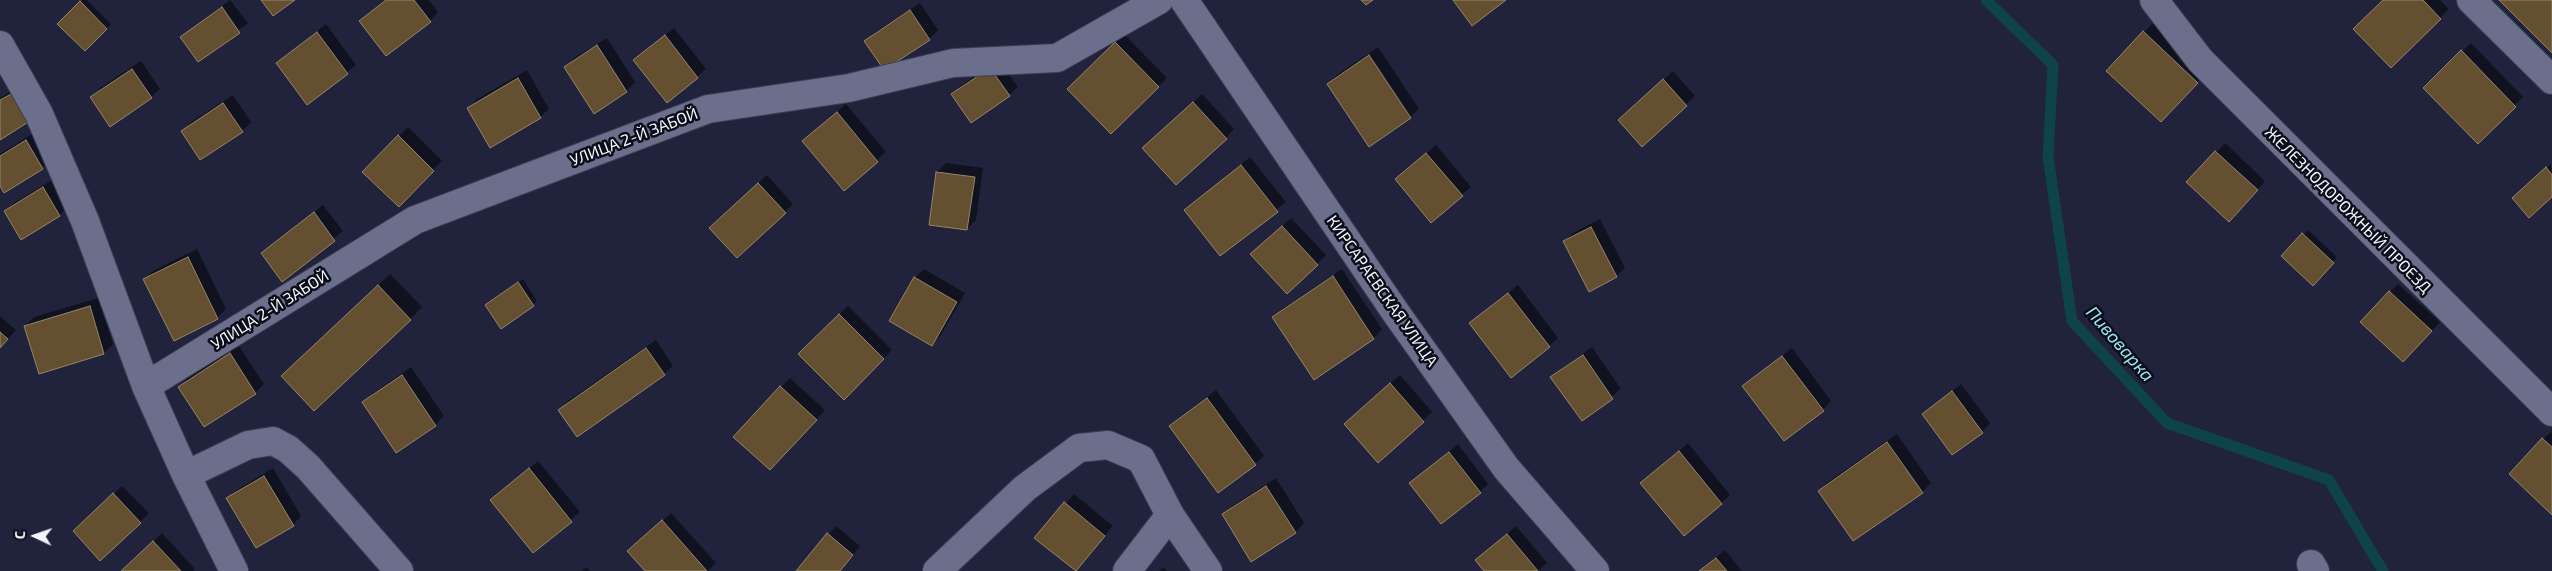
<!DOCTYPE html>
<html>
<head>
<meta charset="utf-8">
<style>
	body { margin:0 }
	#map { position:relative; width:2552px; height:571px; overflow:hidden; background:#20233b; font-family:"Exo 2",sans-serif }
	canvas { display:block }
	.north { position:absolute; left:10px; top:511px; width:50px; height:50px; -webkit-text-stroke:4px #0c0d18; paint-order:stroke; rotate:273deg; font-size:14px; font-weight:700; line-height:20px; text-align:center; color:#f2f4fe }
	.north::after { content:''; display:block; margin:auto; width:18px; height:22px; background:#f2f4fe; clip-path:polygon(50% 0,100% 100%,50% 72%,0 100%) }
</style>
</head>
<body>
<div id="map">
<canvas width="2552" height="571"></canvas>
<div class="north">С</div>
</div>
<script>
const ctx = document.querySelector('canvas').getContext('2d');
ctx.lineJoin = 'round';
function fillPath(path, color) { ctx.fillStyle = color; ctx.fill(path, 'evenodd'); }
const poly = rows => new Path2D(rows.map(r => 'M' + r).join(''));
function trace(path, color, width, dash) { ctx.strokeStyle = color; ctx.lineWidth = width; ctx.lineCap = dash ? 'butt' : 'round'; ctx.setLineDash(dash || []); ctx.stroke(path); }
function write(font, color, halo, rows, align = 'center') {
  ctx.font = font + ' "Exo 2",sans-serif'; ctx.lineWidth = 5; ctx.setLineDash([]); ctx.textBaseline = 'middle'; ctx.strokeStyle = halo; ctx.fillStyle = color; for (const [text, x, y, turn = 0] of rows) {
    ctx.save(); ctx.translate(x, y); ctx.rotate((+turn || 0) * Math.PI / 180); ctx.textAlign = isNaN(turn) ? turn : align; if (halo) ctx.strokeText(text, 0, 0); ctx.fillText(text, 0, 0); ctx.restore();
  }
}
fillPath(poly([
	[82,0,87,0,111,24,85,50,59,24],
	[230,0,248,23,198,61,182,37],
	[385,0,429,0,438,12,430,21,361,21],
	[2385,0,2440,0,2449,9,2391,67],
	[920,3,938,30,929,39,866,41,875,32],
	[2153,23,2206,73,2170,112,2144,32],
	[326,24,356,65,307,104,277,63],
	[674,28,706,69,667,102,634,60],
	[1124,34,1167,78,1111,133,1068,89],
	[607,38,635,82,627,91,594,112,566,67,574,58],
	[2471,43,2523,97,2478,142,2425,88],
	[1378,47,1419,109,1410,117,1328,84,1337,75],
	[999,60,1018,87,1009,95,953,94,962,85],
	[141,61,160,89,151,97,91,97,100,88],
	[527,70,549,109,540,117,469,108,477,99],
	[1673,71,1695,96,1642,145,1629,112],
	[22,85,0,138,0,98],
	[1202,94,1234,129,1226,138,1153,140],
	[233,95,251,122,242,131,183,131,191,122],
	[846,104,886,152,844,189,812,133],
	[408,127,442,161,399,205,364,172],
	[35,132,51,159,42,168,4,191,0,184,0,154],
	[2225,143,2265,181,2238,212,2188,182],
	[1436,145,1471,187,1462,195,1405,171],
	[1250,157,1286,202,1221,255,1185,210],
	[946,163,983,168,976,220,967,229,937,172],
	[2551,164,2552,196,2518,193],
	[767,175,793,204,785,212,719,219],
	[52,180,68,206,60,215,22,238,5,212,14,203],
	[323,205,343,231,283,280,262,253],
	[1291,218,1326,255,1317,264,1261,246],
	[1600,219,1625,268,1616,276,1564,241,1573,233],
	[2308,230,2337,257,2313,284,2283,256],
	[197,249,226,309,217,318,174,339,145,279,153,271],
	[924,269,965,293,941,335,932,344,915,278],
	[1342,269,1382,329,1374,338,1314,378,1274,318,1282,309],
	[390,274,422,307,410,319,295,364],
	[523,279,537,301,533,305,486,305],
	[2398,284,2440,322,2411,352,2390,292],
	[1518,285,1558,338,1549,346,1470,323],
	[98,298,113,344,104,353,39,372,25,326,34,317],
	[848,306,892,350,844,398,800,354],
	[0,316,16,330,0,348],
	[656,340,673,366,664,374,560,410,568,401],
	[239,346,264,384,255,393,180,387,188,378],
	[1592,347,1621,389,1582,420,1552,377],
	[1792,348,1831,401,1823,410,1744,386],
	[411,367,444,416,435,425,363,403,372,394],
	[1400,375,1432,412,1378,461,1354,415],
	[790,378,825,410,779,460,735,436],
	[1961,384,1990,423,1982,432,1924,414],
	[1216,390,1264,456,1255,464,1170,426],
	[2552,431,2552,513,2543,439],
	[1897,434,1931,483,1922,492,1819,491,1828,482],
	[1688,443,1730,495,1721,503,1642,483],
	[1458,444,1488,484,1480,492,1411,483],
	[538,461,580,512,533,551,492,500],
	[273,468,301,516,293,525,228,498,237,490],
	[1276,478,1304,523,1296,532,1252,560,1223,515,1232,506],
	[122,486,149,513,140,522,83,523],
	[1074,494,1113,526,1075,570,1036,538],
	[671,513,716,563,708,571,646,571,638,543],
	[836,526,860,546,840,571,797,571],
	[1516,526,1547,563,1538,571,1485,571,1476,560],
	[162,533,195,569,193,571,123,571],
	[1725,550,1742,571,1699,571],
	[587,567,590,571,581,571],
	[1164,567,1167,571,1159,571]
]), '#0007');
trace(poly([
	[1986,0,2053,65,2048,157,2072,321,2167,423,2329,480,2383,571]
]), '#0f434a', 11);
const building = poly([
	[261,0,295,0,273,16,261,0],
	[386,0,414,0,431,22,386,56,359,21,386,0],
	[1361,0,1373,0,1366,5,1361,0],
	[1453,0,1506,0,1472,26,1453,0],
	[2383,0,2423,0,2441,19,2391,68,2353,29,2383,0],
	[2499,0,2552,0,2552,53,2499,0],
	[80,1,107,29,85,51,57,24,80,1],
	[222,7,240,33,198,62,180,37,222,7],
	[910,10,930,40,884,70,864,41,910,10],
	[2143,31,2198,83,2161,122,2106,71,2143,31],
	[317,32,348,74,307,105,276,63,317,32],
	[665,35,698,78,667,103,633,60,665,35],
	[1115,42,1159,87,1111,134,1067,89,1115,42],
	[597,45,627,92,594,114,564,67,597,45],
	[2461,50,2516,107,2478,144,2423,88,2461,50],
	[1369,55,1411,118,1369,147,1327,84,1369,55],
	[990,68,1010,96,971,123,951,94,990,68],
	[132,69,152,98,110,127,90,97,132,69],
	[518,78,541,118,490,148,467,108,518,78],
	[1663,79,1687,106,1642,147,1618,120,1663,79],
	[13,93,30,121,0,140,0,100,13,93],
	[1193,102,1227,139,1176,185,1142,148,1193,102],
	[223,103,243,132,200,160,181,131,223,103],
	[837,112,878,162,844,191,802,141,837,112],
	[398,135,434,171,399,207,362,172,398,135],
	[26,140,43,169,4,193,0,186,0,156,26,140],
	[2215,151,2258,190,2229,222,2186,182,2215,151],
	[1426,153,1463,196,1431,223,1395,179,1426,153],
	[1241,165,1278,212,1220,256,1184,210,1241,165],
	[2546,167,2552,175,2552,197,2529,218,2512,198,2546,167],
	[936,172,975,177,967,230,929,225,936,172],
	[758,183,786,213,737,258,709,228,758,183],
	[43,187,60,216,21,240,4,211,43,187],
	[314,212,335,241,282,282,261,253,314,212],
	[1282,226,1318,265,1287,294,1250,254,1282,226],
	[1591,227,1617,277,1589,292,1563,241,1591,227],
	[2302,233,2334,263,2313,286,2281,256,2302,233],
	[188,257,218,319,174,341,143,279,188,257],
	[1333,276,1374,339,1314,380,1272,317,1333,276],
	[914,277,957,302,932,346,889,321,914,277],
	[518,282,534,306,501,329,485,305,518,282],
	[378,285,411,320,314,411,281,376,378,285],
	[2389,291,2432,331,2403,362,2360,322,2389,291],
	[1508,293,1550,347,1511,378,1469,323,1508,293],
	[90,306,104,354,39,374,24,326,90,306],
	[839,314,884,359,844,400,798,354,839,314],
	[0,332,8,339,0,348,0,332],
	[646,348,665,375,577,437,558,410,646,348],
	[230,353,256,394,204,427,178,387,230,353],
	[1583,355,1613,399,1582,421,1550,377,1583,355],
	[1782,356,1824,411,1784,441,1742,386,1782,356],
	[402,375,436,426,396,453,362,402,402,375],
	[1390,383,1424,422,1378,463,1344,424,1390,383],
	[780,386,817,420,770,470,733,437,780,386],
	[1952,391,1983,433,1952,455,1922,414,1952,391],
	[1207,398,1256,465,1218,493,1169,426,1207,398],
	[2542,438,2552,447,2552,515,2509,474,2542,438],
	[1887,442,1923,493,1853,541,1818,491,1887,442],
	[1679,451,1722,504,1684,536,1640,483,1679,451],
	[1449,452,1481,493,1441,524,1409,483,1449,452],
	[529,468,572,522,533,553,490,500,529,468],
	[264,476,294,526,256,548,226,498,264,476],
	[1266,486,1296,533,1251,562,1222,514,1266,486],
	[113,493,141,523,100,561,73,531,113,493],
	[1064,502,1105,536,1076,571,1034,538,1064,502],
	[662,520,707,571,645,571,627,551,662,520],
	[827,533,853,555,840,571,796,571,827,533],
	[1507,534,1538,571,1484,571,1475,560,1507,534],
	[153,541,181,571,121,571,153,541],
	[1716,558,1727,571,1699,571,1716,558]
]);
fillPath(building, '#645030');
trace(building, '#978569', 1);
const minor = poly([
	[1184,0,1396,313,1506,468,1595,571],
	[2154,0,2200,60,2552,412],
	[2471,0,2552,80],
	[0,45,39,114,85,221,146,386,186,475,234,571],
	[146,386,415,220,708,109,849,88,953,63,1057,58,1159,0],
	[186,475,248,445,273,441,288,449,308,467,399,571],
	[2311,564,2315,571],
	[937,571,1025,488,1079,448,1108,445,1141,459,1170,515,1208,571],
	[1127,571,1170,515]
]);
trace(minor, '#3d3e52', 30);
trace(minor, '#6b6f8c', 28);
write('16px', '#f2f4fe', '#0c0d18', [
	["УЛИЦА 2-Й ЗАБОЙ",634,137,-21],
	["ЖЕЛЕЗНОДОРОЖНЫЙ ПРОЕЗД",2348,210,45],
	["КИРСАРАЕВСКАЯ УЛИЦА",1382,291,55],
	["УЛИЦА 2-Й ЗАБОЙ",270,310,-32]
]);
write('italic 18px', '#94e9f5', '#0c0d18', [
	["Пивоварка",2120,344,49]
]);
</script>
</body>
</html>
